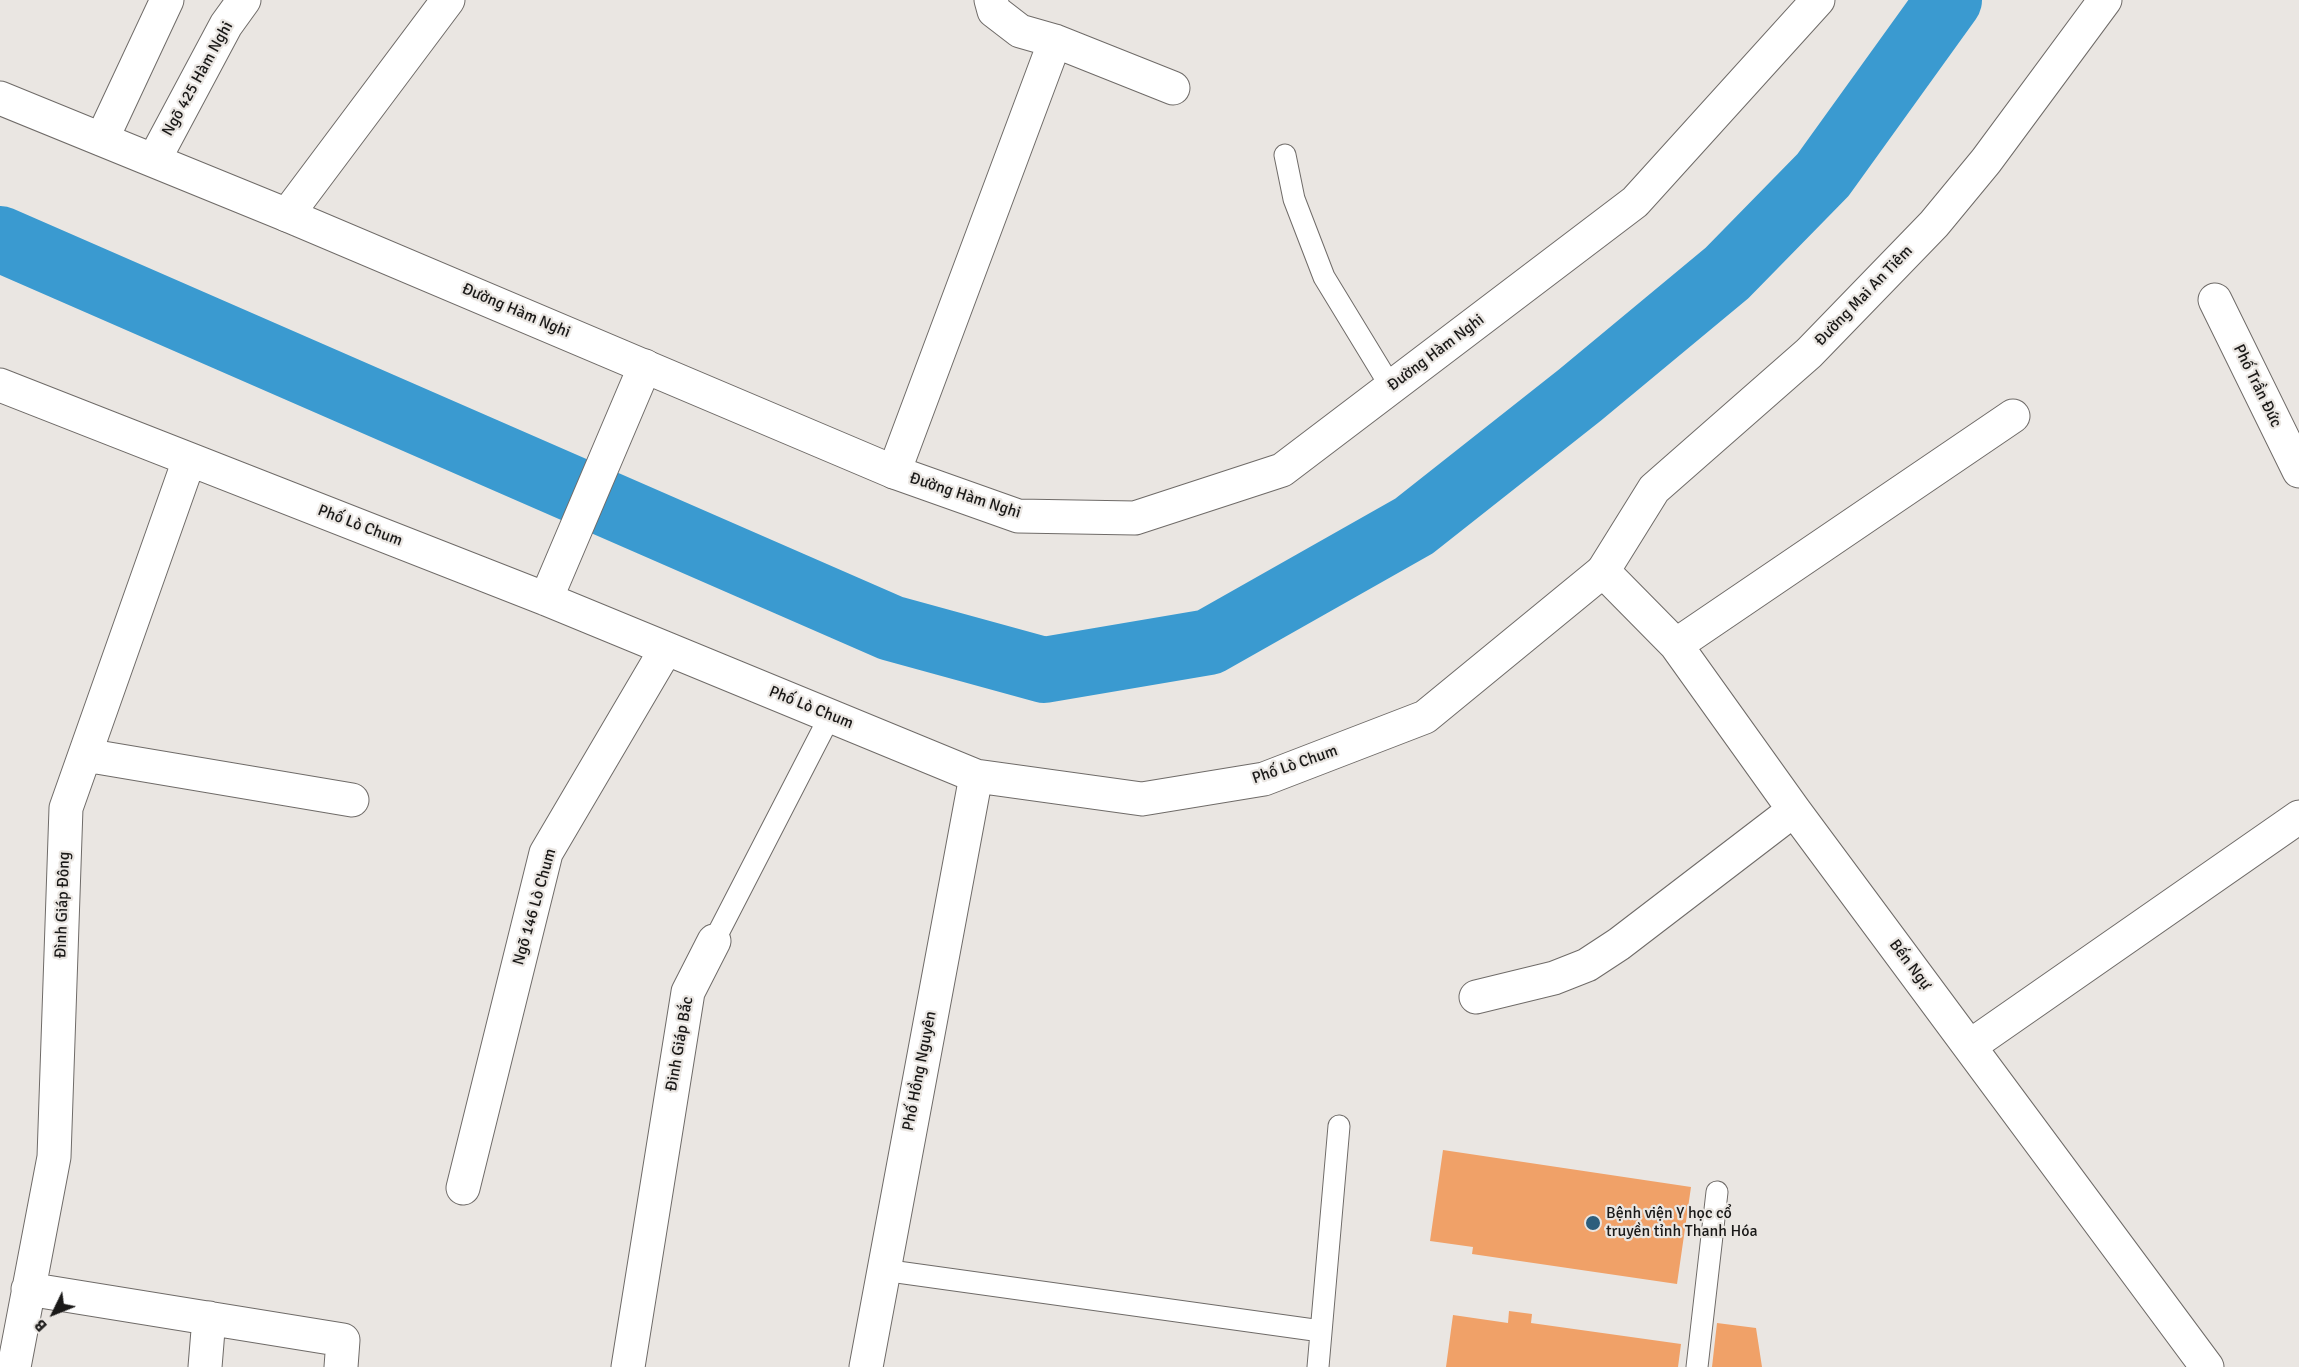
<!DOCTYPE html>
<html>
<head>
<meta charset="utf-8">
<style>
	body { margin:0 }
	#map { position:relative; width:2299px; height:1367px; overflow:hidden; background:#eae6e2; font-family:Signika,sans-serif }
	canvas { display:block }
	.north { position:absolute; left:24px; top:1283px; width:60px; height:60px; -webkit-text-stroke:4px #eae6e2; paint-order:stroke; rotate:227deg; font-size:16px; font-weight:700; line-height:24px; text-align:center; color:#1a1918 }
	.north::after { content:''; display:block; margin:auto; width:21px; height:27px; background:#1a1918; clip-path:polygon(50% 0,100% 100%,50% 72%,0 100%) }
</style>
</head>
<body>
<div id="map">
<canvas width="2299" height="1367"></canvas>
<div class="north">B</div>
</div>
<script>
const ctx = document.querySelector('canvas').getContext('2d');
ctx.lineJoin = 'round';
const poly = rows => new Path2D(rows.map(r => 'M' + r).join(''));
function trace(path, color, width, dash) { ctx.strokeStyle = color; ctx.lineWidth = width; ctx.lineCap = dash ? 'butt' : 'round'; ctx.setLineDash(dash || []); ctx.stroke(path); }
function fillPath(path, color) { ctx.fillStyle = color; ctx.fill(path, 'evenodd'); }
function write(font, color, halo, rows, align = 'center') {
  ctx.font = font + ' Signika,sans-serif'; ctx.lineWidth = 4.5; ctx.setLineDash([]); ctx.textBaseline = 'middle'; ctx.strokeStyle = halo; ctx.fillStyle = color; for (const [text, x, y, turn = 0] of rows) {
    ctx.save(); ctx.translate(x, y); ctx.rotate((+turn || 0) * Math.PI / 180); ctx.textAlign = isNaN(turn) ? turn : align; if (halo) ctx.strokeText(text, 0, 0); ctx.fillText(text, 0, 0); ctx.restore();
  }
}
trace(poly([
	[0,239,891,628,1044,670,1209,642,1414,526,1580,395,1727,273,1823,175,1949,0]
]), '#3a9ad0', 66);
fillPath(poly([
	[1443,1150,1691,1187,1677,1284,1472,1254,1473,1247,1430,1241],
	[1509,1311,1532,1314,1531,1323,1681,1344,1678,1367,1446,1367,1453,1315,1508,1323],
	[1717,1323,1756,1328,1762,1367,1712,1367]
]), '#f0a168');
const service = poly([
	[1285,155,1294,199,1324,277,1391,387],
	[714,941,830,716],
	[883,1270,1321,1331],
	[1318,1367,1339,1126],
	[1697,1367,1717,1192]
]);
const minor = poly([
	[991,0,994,11,1020,31,1055,41],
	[102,139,167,0],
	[154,160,226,25,244,0],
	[287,215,448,0],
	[2215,300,2299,471],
	[0,385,546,599,976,776,1142,799,1264,779,1425,717,1603,571,1676,645,1794,810,2207,1367],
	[894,472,1055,41,1173,88],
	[546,599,645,366],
	[1676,645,2013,416],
	[85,755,352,800],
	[1476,997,1554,978,1587,965,1619,944,1794,810],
	[1970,1046,2299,817],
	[463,1188,546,853,666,649],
	[28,1289,343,1340,341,1367],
	[14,1367,54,1157,66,808,189,460],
	[205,1367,209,1318],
	[628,1367,688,992,714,941],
	[866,1367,976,776]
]);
const tertiary = poly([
	[0,98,287,215,894,472,1018,516,1135,518,1282,470,1635,202,1818,0],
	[1603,571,1654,489,1809,353,1934,224,1986,161,2105,0]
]);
trace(service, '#6f6b68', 23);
trace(minor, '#6f6b68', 35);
trace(tertiary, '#6f6b68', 35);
trace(service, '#fff', 21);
trace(minor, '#fff', 33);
trace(tertiary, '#fff', 33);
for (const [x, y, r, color] of [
	[1593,1223,8,"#2d5e7c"]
]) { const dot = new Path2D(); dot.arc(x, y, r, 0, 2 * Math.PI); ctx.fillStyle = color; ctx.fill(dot); trace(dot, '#eae6e2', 2); }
write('16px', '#1a1918', '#eae6e2', [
	["Ngõ 425 Hàm Nghi",198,79,-61],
	["Đường Mai An Tiêm",1864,296,-46],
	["Đường Hàm Nghi",516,311,23],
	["Đường Hàm Nghi",1436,353,-37],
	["Phố Trần Đức",2257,386,64],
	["Đường Hàm Nghi",965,496,18],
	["Phố Lò Chum",360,526,21],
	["Phố Lò Chum",811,708,22],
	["Phố Lò Chum",1295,765,-19],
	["Đình Giáp Đông",63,905,-88],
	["Ngõ 146 Lò Chum",535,907,-74],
	["Bến Ngự",1910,965,53],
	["Đinh Giáp Bắc",680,1044,-80],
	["Phố Hồng Nguyên",920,1071,-79]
]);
write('16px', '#1a1918', '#eae6e2', [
	["Bệnh viện Y học cổ",1606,1214],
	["truyền tỉnh Thanh Hóa",1606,1232]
], 'left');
</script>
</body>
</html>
